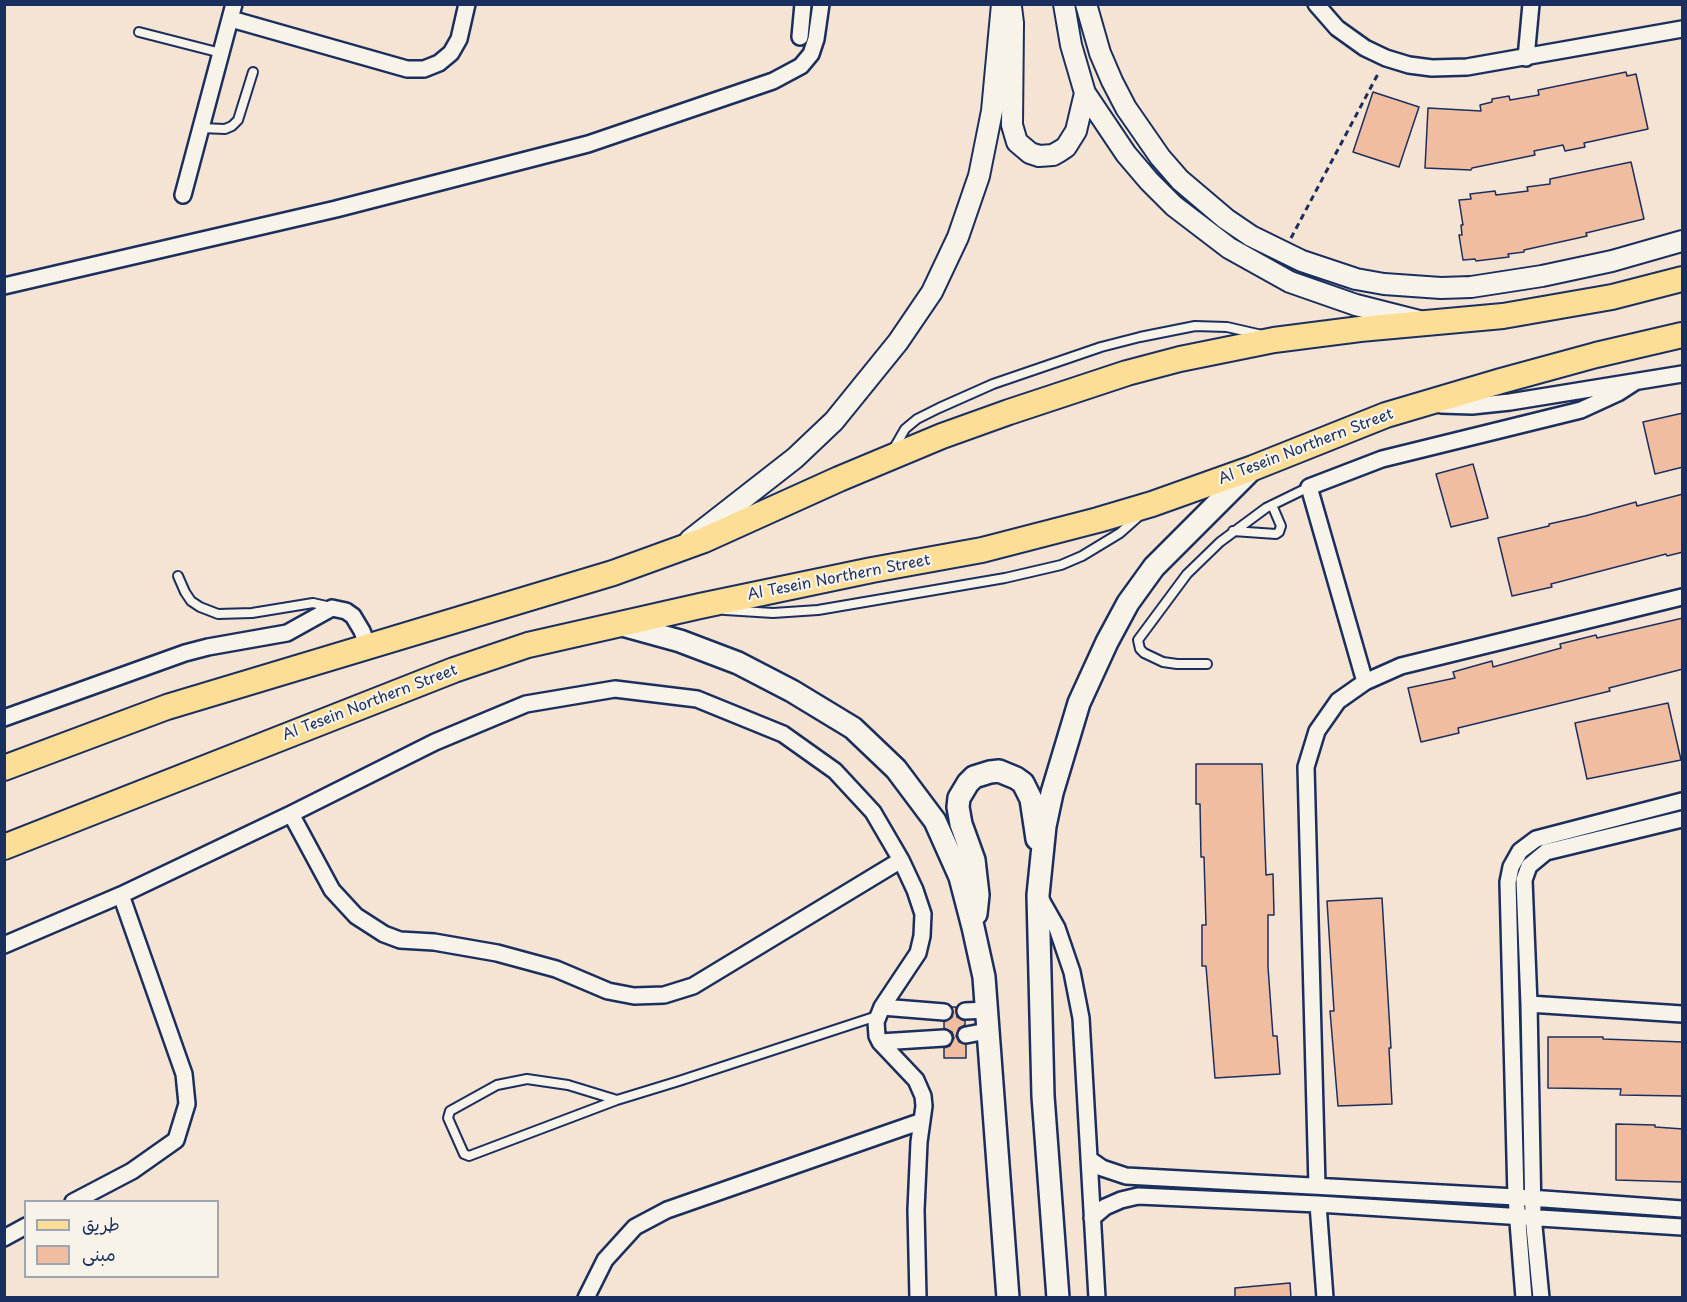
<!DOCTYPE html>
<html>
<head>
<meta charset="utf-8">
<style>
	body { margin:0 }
	#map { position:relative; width:1687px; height:1302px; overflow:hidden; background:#f5e3d3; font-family:"Playpen Sans","Playpen Sans Arabic",sans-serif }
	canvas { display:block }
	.frame { position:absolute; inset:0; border:6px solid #1b2f5e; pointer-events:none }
	.legend { position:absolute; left:24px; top:1200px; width:195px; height:78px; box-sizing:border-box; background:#f7f3e8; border:2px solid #9fa5b1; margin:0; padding:8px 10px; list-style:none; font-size:18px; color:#1b2f5e }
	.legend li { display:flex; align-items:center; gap:12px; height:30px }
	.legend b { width:30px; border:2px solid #9fa5b1 }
</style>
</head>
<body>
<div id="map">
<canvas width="1687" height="1302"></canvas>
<div class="frame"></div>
<ul class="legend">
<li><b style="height:8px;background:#fdde96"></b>طريق</li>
<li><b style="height:16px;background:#f0bda1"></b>مبنى</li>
</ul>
</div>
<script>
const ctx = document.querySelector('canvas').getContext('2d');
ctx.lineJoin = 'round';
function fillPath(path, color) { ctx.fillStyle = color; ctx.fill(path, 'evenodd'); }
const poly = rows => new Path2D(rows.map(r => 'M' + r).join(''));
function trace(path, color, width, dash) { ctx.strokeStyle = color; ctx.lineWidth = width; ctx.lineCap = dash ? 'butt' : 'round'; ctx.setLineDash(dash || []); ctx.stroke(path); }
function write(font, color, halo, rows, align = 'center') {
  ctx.font = font + ' "Playpen Sans",sans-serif'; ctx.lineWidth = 4.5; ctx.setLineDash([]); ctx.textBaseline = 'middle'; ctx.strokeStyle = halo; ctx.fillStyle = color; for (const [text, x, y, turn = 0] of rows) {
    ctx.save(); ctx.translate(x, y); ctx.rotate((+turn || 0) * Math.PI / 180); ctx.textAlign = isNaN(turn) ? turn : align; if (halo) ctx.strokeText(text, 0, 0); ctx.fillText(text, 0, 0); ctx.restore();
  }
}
const building = poly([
	[1626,72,1627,76,1636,74,1648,129,1584,143,1585,147,1565,151,1563,145,1534,151,1535,155,1472,168,1471,170,1425,168,1428,108,1481,111,1480,105,1492,102,1492,99,1509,96,1510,100,1539,95,1538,90,1626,72],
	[1373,92,1419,107,1399,167,1353,152,1373,92],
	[1631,162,1644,219,1586,233,1587,236,1524,250,1524,252,1508,254,1509,257,1476,261,1475,259,1463,260,1459,235,1462,235,1461,225,1463,225,1459,200,1471,199,1470,194,1495,191,1496,195,1528,191,1527,187,1550,184,1550,179,1631,162],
	[1683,413,1683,467,1655,474,1643,422,1683,413],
	[1473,464,1488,518,1451,527,1436,474,1473,464],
	[1683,494,1683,552,1667,556,1666,554,1551,584,1552,587,1512,596,1498,538,1549,526,1549,524,1585,516,1636,502,1637,506,1683,494],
	[1683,618,1683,669,1609,688,1610,691,1458,728,1459,733,1421,742,1408,688,1455,678,1453,672,1492,661,1493,667,1561,648,1560,644,1596,635,1597,638,1683,618],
	[1668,703,1681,760,1587,779,1575,723,1668,703],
	[1196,764,1262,764,1266,875,1273,874,1274,915,1268,915,1268,967,1273,1036,1277,1036,1280,1074,1215,1078,1206,966,1202,966,1202,925,1206,925,1204,857,1201,857,1200,804,1196,804,1196,764],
	[1382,898,1391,1048,1389,1048,1392,1104,1338,1106,1330,1011,1334,1011,1327,901,1382,898],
	[952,1007,956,1007,957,1017,965,1021,965,1025,959,1028,956,1036,959,1042,966,1044,966,1058,944,1058,944,1048,950,1046,954,1038,952,1032,944,1028,944,1022,952,1017,952,1007],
	[1548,1037,1603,1037,1603,1039,1683,1042,1683,1096,1620,1095,1621,1089,1548,1088,1548,1037],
	[1616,1124,1655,1125,1655,1127,1683,1129,1683,1182,1616,1180,1616,1124],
	[1290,1283,1291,1298,1235,1298,1235,1288,1290,1283]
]);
fillPath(building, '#f0bda1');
trace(building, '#1b2f5e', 1.5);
const service = poly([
	[139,32,221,53],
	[201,128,225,129,232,126,238,120,253,72],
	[893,450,905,429,917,419,939,408,993,384,1101,347,1140,337,1195,326,1227,327,1262,335],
	[1233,531,1276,534,1279,532,1281,526,1272,505],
	[178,576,185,592,191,601,200,607,218,614,252,613,313,603,331,607],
	[725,610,773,613,818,610,1005,578,1061,565,1082,556,1120,533,1138,517],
	[1207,664,1177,664,1163,662,1144,653,1140,649,1138,640,1187,574,1220,542,1266,508,1309,487],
	[527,1079,568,1085,617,1100,469,1156,464,1154,448,1118,450,1111,497,1085,527,1079],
	[617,1100,679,1081,877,1016]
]);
const minor = poly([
	[1316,4,1337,28,1365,48,1386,58,1409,65,1432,68,1467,67,1682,29],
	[231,19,407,69,424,69,439,63,451,53,459,39,467,4],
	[800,37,803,4],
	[1526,58,1531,4],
	[183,195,234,4],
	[4,286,336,209,588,144,773,81,801,66,811,54,816,39,821,4],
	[1441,405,1472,406,1510,402,1682,374],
	[1365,682,1309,487,1382,459,1581,410,1618,393,1635,382],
	[4,718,185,653,208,647,287,633,332,608,346,611,353,616,362,631,368,647],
	[291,814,332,890,356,916,384,934,400,940,434,942,497,953,556,969,608,991,634,996,664,995,693,986,901,860],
	[1040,898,1057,928,1072,972,1081,1018,1097,1298],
	[4,945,121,895,291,814,435,742,526,704,615,689,697,699,783,734,835,771,873,812,901,860,915,890,923,914,922,936,918,953,882,1007,876,1022,877,1036,880,1042,916,1080,923,1096,924,1106,919,1142,916,1210,918,1298],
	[1529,1004,1682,1014],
	[882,1007,944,1012],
	[965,1011,987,1010],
	[966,1035,987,1031],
	[880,1042,944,1038],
	[1089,1159,1102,1168,1126,1176,1516,1197,1682,1209],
	[1317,1186,1306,767,1317,731,1338,701,1365,682,1401,666,1682,597],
	[73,1202,132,1171,176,1140,187,1104,184,1074,121,895],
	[1318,1204,1325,1298],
	[1092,1218,1105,1207,1121,1200,1138,1196,1318,1204,1682,1227],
	[4,1238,26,1226],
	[586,1298,605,1260,635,1227,667,1210,922,1121],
	[1524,1298,1516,1197,1508,882,1511,867,1520,851,1536,839,1682,801],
	[1541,1298,1533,1216,1529,1004,1524,880,1529,866,1546,852,1682,819]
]);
const tertiary = poly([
	[1064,4,1071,45,1085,93,1126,154,1149,181,1174,206,1229,248,1290,282,1356,305,1419,321],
	[1086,4,1100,53,1112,81,1126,108,1160,157,1180,180,1226,219,1251,236,1302,261,1356,279,1384,284,1441,288,1471,287,1542,276,1612,261,1682,241],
	[1011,7,1013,23,1012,125,1017,142,1030,153,1039,156,1053,155,1060,151,1066,147,1076,131,1085,93],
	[690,540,795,458,834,421,898,342,932,292,958,237,979,176,992,111,1002,4]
]);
const secondary = poly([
	[622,625,680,641,738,663,792,691,853,728,896,769,935,821,960,877,973,927,984,977,1008,1298],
	[976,914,978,895,974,860,961,824,958,807,959,798,968,783,974,777,990,772,999,771,1016,778,1023,783,1031,799,1037,839],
	[1058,1298,1043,1096,1038,895,1045,826,1052,793,1079,703,1107,642,1128,603,1154,567,1253,468]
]);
const primary = poly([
	[4,768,167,707,613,573,704,540,839,479,942,436,1009,412,1127,373,1180,359,1274,340,1360,329,1503,316,1612,297,1682,279],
	[4,847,454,670,528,645,700,606,872,570,982,550,1098,520,1152,504,1253,468,1386,415,1501,381,1596,355,1682,335]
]);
trace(service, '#1b2f5e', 12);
trace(minor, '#1b2f5e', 20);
trace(tertiary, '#1b2f5e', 24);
trace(secondary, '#1b2f5e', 26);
trace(primary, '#1b2f5e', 28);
trace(poly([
	[1291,238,1379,72]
]), '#1b2f5e', 3, [6, 4.5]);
trace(service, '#f7f3e8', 8);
trace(minor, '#f7f3e8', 15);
trace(tertiary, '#f7f3e8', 20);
trace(secondary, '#f7f3e8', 21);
trace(primary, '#fdde96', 24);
write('15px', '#1b2f5e', '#f7f3e8', [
	["Al Tesein Northern Street",1306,447,-21],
	["Al Tesein Northern Street",839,578,-11],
	["Al Tesein Northern Street",370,703,-21]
]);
</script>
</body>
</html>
